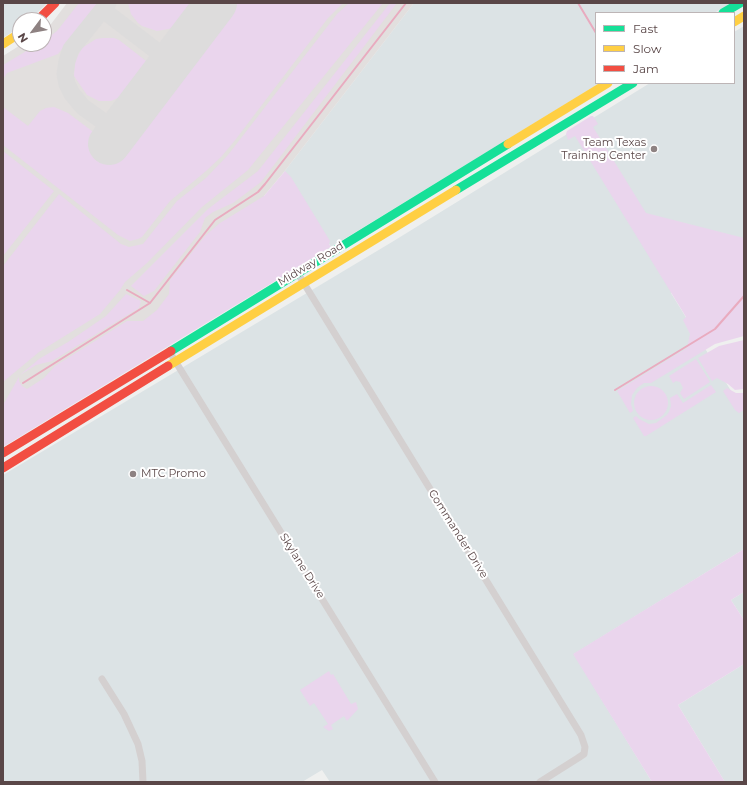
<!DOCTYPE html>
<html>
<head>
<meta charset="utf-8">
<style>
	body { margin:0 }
	#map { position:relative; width:747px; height:785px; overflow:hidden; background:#eff0ef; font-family:Montserrat,sans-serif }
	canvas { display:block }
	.frame { position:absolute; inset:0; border:4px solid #5a4748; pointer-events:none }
	.legend { position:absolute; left:595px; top:12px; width:140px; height:72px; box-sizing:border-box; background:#fff; border:1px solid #bdb5b6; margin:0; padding:5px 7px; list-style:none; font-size:12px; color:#5a4748 }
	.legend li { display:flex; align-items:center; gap:8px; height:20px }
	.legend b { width:20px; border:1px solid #bdb5b6 }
	.north { position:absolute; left:12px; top:12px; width:40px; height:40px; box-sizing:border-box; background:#fff; border:1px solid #bdb5b6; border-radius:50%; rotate:238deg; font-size:11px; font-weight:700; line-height:16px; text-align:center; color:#5a4748 }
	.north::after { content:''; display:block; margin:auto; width:14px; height:18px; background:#8e8282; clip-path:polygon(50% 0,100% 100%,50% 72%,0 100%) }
</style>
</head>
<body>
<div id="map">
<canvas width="747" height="785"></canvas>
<div class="frame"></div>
<ul class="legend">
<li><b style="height:5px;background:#16e098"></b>Fast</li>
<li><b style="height:5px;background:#ffcf43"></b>Slow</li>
<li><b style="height:5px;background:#f24e42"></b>Jam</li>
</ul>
<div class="north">N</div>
</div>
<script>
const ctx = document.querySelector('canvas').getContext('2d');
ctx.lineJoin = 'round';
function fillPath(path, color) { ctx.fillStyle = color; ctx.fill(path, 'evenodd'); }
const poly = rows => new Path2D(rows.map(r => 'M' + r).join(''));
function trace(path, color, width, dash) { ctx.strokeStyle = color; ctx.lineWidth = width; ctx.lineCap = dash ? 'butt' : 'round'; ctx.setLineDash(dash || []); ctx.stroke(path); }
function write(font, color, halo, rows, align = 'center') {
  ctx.font = font + ' Montserrat,sans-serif'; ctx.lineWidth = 4; ctx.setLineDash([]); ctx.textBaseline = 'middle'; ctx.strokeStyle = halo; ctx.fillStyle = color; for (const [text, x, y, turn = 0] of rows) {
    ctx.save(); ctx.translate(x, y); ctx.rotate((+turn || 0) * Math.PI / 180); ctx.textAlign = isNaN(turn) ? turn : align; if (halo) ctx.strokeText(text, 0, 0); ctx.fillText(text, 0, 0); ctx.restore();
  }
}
fillPath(poly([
	[3,3,47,3,30,20,20,20,20,27,3,38],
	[414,3,731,3,714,13,596,13,596,83,600,83,331,247,284,172],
	[744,26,744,248,671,293,744,412,744,549,574,654,652,782,330,782,322,770,302,782,3,782,3,475,392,242,650,83,734,83,734,32],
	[744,592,744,620,731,600],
	[744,664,744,782,725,782,678,705]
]), '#dce3e5');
fillPath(poly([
	[67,3,414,3,284,172,264,196,271,280,3,444,3,56,22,44,44,44,44,31,48,28]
]), '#e2dfde');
fillPath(poly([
	[79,3,99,3,58,54,7,73,3,79,3,65,38,44,44,44,44,41,57,31],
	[128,3,199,3,184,22,174,28,157,31,142,26,138,23,131,14],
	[235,3,343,3,328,18,236,139,221,157,206,171,170,201,142,237,138,239,130,241,118,235,3,145,3,107,28,126,40,111,46,108,54,107,68,113,120,152],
	[349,3,383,3,248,170,202,207,147,263,125,282,120,290,100,314,39,352,3,382,3,266,59,194,121,244,129,247,143,244,177,201,206,178,228,155,337,14],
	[390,3,397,3,261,182,233,203,213,212,205,218,200,232,154,291,144,296,131,286,208,209,258,171],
	[103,38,114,38,119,40,150,64,149,67,127,94,111,101,99,101,87,95,74,76,75,61,82,48,96,39],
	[591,116,593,116,598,124,593,127,646,213,744,238,744,336,715,344,651,383,644,383,637,388,632,395,631,404,633,411,630,413,617,391,687,348,690,334,683,320,686,317,575,136,568,140,566,134,567,131],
	[3,151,54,191,3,256],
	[285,171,291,177,330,241,329,244,331,247,3,447,3,405,19,377,19,381,22,386,27,389,44,378,55,366,127,321,143,321,157,310,169,294,170,280,205,236,220,223,264,196],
	[126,294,141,301,139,308,52,361,36,365,20,375,39,359,68,342,106,316],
	[744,340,744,389,735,390,728,384,717,378,712,381,698,358,719,346],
	[696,359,710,382,684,399,680,393,683,388,680,382,676,381,673,383,669,376],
	[711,385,716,392,646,436,644,436,633,418,636,416,639,419,649,424,656,423,667,415,669,412,671,406,670,398,677,394,683,403],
	'634 403a17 17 0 1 1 34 0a17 17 0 1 1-34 0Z',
	[727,388,736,393,744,393,744,410,739,413,735,410,723,391],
	[744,549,744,592,731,600,744,620,744,664,678,705,725,782,652,782,573,654],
	[329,671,331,675,333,674,351,704,356,702,358,709,347,721,344,716,331,725,333,729,329,731,323,727,328,724,314,703,310,706,300,690]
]), '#ead5ed');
trace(poly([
	[578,3,596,33],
	[127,290,150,303],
	[23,383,150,303,215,220,258,192,265,184,406,3],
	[615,390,715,329,744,296]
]), '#e9abbf', 2);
trace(poly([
	[108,3,71,49,67,61,65,74,67,84,72,94,83,107,118,132],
	[103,10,171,62]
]), '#dddcdc', 17);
trace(poly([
	[109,144,216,3]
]), '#dddcdc', 42);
trace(poly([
	[297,272,581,735,585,747,584,754,578,758,540,782],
	[169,351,435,782],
	[102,679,124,714,138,744,142,761,143,782]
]), '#d4d0d0', 7);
trace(poly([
	[723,13,740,3],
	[456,190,633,83],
	[171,351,508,144]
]), '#16e098', 9);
trace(poly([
	[734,22,744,16],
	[3,44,20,33],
	[508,144,608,83],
	[168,366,456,190]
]), '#ffcf43', 9);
trace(poly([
	[38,20,55,3],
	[3,453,171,351],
	[3,468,168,366]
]), '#f24e42', 9);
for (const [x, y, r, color] of [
	[654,149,4,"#8e8282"],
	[133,474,4,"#8e8282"]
]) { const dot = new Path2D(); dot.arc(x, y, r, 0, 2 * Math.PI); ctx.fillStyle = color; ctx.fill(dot); trace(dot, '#fff', 1.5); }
write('11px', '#5a4748', '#fff', [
	["Team Texas",646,143],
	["Training Center",646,156],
	["MTC Promo",141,474,"left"]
], 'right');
write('11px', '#5a4748', '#fff', [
	["Midway Road",311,264,-31],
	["Commander Drive",458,534,58],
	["Skylane Drive",302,566,58]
]);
</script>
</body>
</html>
